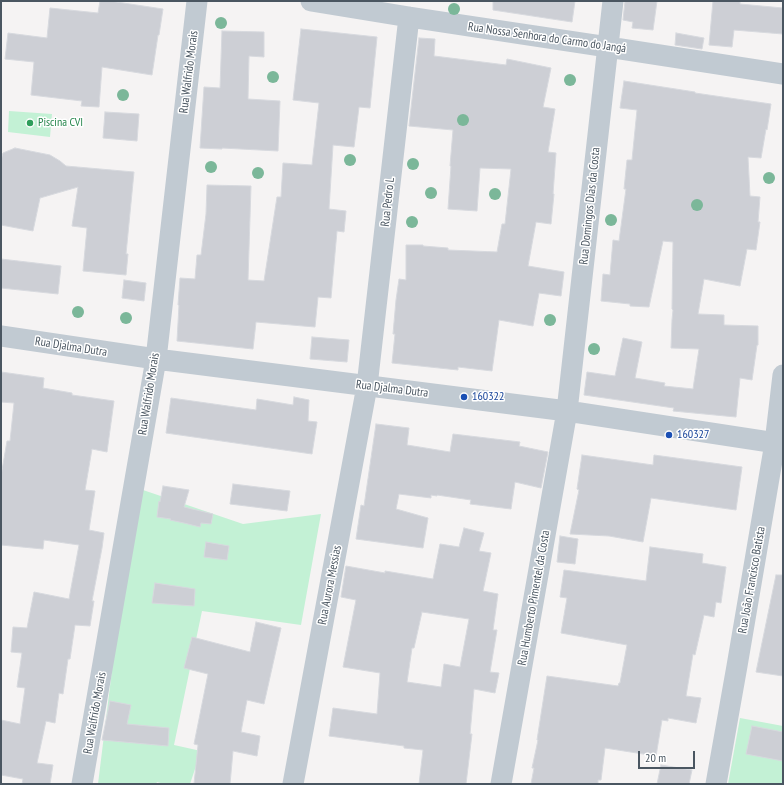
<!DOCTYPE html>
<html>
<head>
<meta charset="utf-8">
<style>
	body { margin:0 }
	#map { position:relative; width:784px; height:785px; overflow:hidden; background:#f5f3f3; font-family:"PT Sans Narrow",sans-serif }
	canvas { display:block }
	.frame { position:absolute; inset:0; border:2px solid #4a5661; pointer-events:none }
	.scale { position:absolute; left:638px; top:751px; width:57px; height:18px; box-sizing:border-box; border:2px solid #4a5661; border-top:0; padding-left:5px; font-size:12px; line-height:14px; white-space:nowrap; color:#4a5661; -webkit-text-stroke:3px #fff; paint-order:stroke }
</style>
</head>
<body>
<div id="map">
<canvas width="784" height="785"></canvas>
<div class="frame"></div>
<div class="scale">20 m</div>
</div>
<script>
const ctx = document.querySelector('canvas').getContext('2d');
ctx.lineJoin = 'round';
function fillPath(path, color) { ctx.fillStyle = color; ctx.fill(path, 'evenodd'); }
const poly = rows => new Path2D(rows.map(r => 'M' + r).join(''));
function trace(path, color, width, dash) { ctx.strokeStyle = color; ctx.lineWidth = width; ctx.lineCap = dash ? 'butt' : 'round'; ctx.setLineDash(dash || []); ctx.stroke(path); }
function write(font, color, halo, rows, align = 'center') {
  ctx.font = font + ' "PT Sans Narrow",sans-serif'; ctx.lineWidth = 3; ctx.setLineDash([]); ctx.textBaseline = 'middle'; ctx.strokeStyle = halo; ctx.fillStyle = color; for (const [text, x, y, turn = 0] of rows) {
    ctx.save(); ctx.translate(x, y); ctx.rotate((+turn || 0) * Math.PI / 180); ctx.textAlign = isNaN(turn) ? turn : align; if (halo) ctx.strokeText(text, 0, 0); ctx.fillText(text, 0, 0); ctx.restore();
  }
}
fillPath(poly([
	[9,111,52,114,50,137,8,132],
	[143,490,243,524,321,514,301,625,202,611,174,745,201,751,190,784,164,784,157,782,156,784,98,784,120,605],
	[740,718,783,726,783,784,728,784]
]), '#c3f1d5');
const building = poly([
	[100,1,110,1,163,9,159,35,158,35,152,75,102,67,99,107,81,106,82,101,31,95,34,62,5,59,8,33,47,38,50,8,98,13,100,1],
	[493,1,575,1,572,22,493,10,493,1],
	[625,1,657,1,653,30,632,28,633,22,623,20,625,1],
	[713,1,740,1,740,4,783,8,783,34,734,30,732,47,709,45,713,1],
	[301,29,377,37,370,108,359,107,354,147,333,145,329,209,346,211,344,232,337,231,331,298,318,297,315,327,256,322,253,349,177,341,179,305,178,305,180,278,195,279,197,255,201,255,206,214,207,185,251,186,248,280,264,281,277,197,281,197,283,163,312,165,319,103,293,100,301,29],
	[222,31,264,32,264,57,249,56,248,99,280,101,278,151,222,148,222,149,200,148,204,87,220,88,222,31],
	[676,33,704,38,702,49,675,45,676,33],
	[419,38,435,39,434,56,506,65,507,59,551,68,543,107,555,109,548,152,556,153,553,194,554,194,551,224,536,222,528,266,564,272,561,296,539,293,533,326,499,320,492,371,458,367,458,370,392,363,395,334,393,334,396,300,399,279,406,280,406,245,423,245,423,246,448,248,448,250,497,252,502,224,505,224,511,169,480,168,477,211,448,209,451,166,450,166,453,130,409,126,419,38],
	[624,81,695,92,695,93,771,104,767,130,766,129,761,158,748,157,750,196,760,197,758,222,760,222,756,250,747,249,740,286,704,279,698,314,724,315,724,325,758,326,758,345,757,345,752,380,740,378,736,417,673,411,674,408,584,395,587,372,615,376,623,338,642,342,635,378,665,383,664,386,693,389,699,349,671,348,672,320,673,310,672,309,673,242,663,241,649,307,630,306,630,304,601,301,603,274,610,275,613,240,619,241,626,189,624,189,627,160,632,160,637,110,620,108,624,81],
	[105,112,139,114,137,141,103,138,105,112],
	[15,148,50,155,60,161,66,166,134,172,126,254,128,254,126,275,83,271,87,228,72,226,78,187,40,198,33,231,1,225,1,160,3,153,15,148],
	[1,259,61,266,58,294,1,288,1,259],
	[124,280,146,283,144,301,122,298,124,280],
	[312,337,349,340,347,362,310,359,312,337],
	[1,372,44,378,43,388,72,393,72,395,114,401,107,452,92,449,85,490,95,491,89,530,104,533,102,548,92,601,94,601,90,626,75,625,70,659,68,659,63,694,59,693,55,723,46,721,37,763,53,765,50,784,22,784,23,779,1,775,1,720,20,724,25,688,17,687,22,653,11,652,13,627,27,628,34,592,69,599,79,545,44,540,43,549,1,545,1,476,7,441,10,441,14,403,1,402,1,372],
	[294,397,309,400,308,421,317,422,312,454,166,433,171,398,256,410,257,399,293,405,294,397],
	[376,424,409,428,407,445,450,452,453,434,520,442,519,446,548,452,541,488,515,482,511,509,470,504,471,500,437,495,437,496,431,495,431,498,399,494,396,509,428,518,423,548,356,539,361,505,364,506,376,424],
	[582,455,653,465,654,455,742,467,736,510,651,498,643,542,609,536,570,534,579,490,577,489,582,455],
	[233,484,290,491,287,511,230,504,233,484],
	[163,486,189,490,184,507,213,514,211,524,201,523,200,527,184,523,170,520,171,519,157,517,159,501,160,502,163,486],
	[464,528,484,533,479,551,491,553,483,591,498,594,493,630,497,630,490,672,499,673,495,693,474,689,470,734,472,734,466,784,419,784,423,750,404,748,404,746,329,736,333,708,377,714,380,673,343,667,356,600,341,597,346,566,385,573,385,571,433,579,440,544,459,547,464,528],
	[422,612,469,619,460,667,444,664,441,687,407,682,412,648,414,648,422,612],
	[560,536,578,539,575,564,557,562,560,536],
	[206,542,229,546,227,560,204,557,206,542],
	[650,547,703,554,702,563,726,567,721,603,716,602,714,617,704,615,695,655,693,654,686,696,701,698,696,723,668,718,668,721,662,720,656,756,605,748,601,780,598,780,598,784,531,784,534,768,532,768,538,740,537,740,547,676,618,686,619,683,620,683,627,645,561,633,567,598,560,597,564,570,646,581,650,547],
	[776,575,783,575,783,676,756,672,776,575],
	[155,583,195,589,194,606,152,603,155,583],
	[256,622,281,628,264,704,247,700,241,732,260,736,257,756,233,751,230,784,194,784,198,745,194,744,208,674,184,668,192,637,250,652,256,622],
	[110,701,131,705,127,724,169,728,168,746,102,740,110,701],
	[752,726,783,732,783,761,746,754,752,726],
	[661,765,692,770,689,784,657,784,661,765]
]);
fillPath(building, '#cdcfd5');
trace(building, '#d7d9de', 1);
trace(poly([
	[311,1,409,17,608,47,783,74],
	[1,336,156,359,567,411,783,444],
	[82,784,156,359,197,1],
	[293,784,367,386,409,17],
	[501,784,567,411,613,1],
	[716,784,737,666,775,443,783,375]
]), '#c1cad2', 21);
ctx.fillStyle = '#7bb799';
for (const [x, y] of [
	[454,9],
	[221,23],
	[273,77],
	[570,80],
	[123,95],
	[463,120],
	[350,160],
	[413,164],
	[211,167],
	[258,173],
	[769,178],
	[431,193],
	[495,194],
	[697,205],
	[611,220],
	[412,222],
	[78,312],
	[126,318],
	[550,320],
	[594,349]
]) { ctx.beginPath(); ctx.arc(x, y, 6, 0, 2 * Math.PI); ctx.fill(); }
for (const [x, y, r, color] of [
	[30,123,4,"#2e9e5b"],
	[464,397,4,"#1a4fb4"],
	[669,435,4,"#1a4fb4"]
]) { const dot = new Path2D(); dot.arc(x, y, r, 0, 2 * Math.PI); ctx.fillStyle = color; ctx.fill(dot); trace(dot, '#fff', 1.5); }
write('12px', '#4a5661', '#fff', [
	["Rua Nossa Senhora do Carmo do Jangá",547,38,8],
	["Rua Walfrido Morais",189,72,-83],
	["Rua Pedro L",388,202,-84],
	["Rua Domingos Dias da Costa",590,206,-84],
	["Rua Djalma Dutra",71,347,9],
	["Rua Djalma Dutra",392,389,7],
	["Rua Walfrido Morais",149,394,-81],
	["Rua João Francisco Batista",752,580,-80],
	["Rua Aurora Messias",330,585,-79],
	["Rua Humberto Pimentel da Costa",534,598,-80],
	["Rua Walfrido Morais",95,713,-80]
]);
write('12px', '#27864d', '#fff', [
	["Piscina CVI",38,123]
], 'left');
write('12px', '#164399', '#fff', [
	["160322",472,397],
	["160327",677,435]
], 'left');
</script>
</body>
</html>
